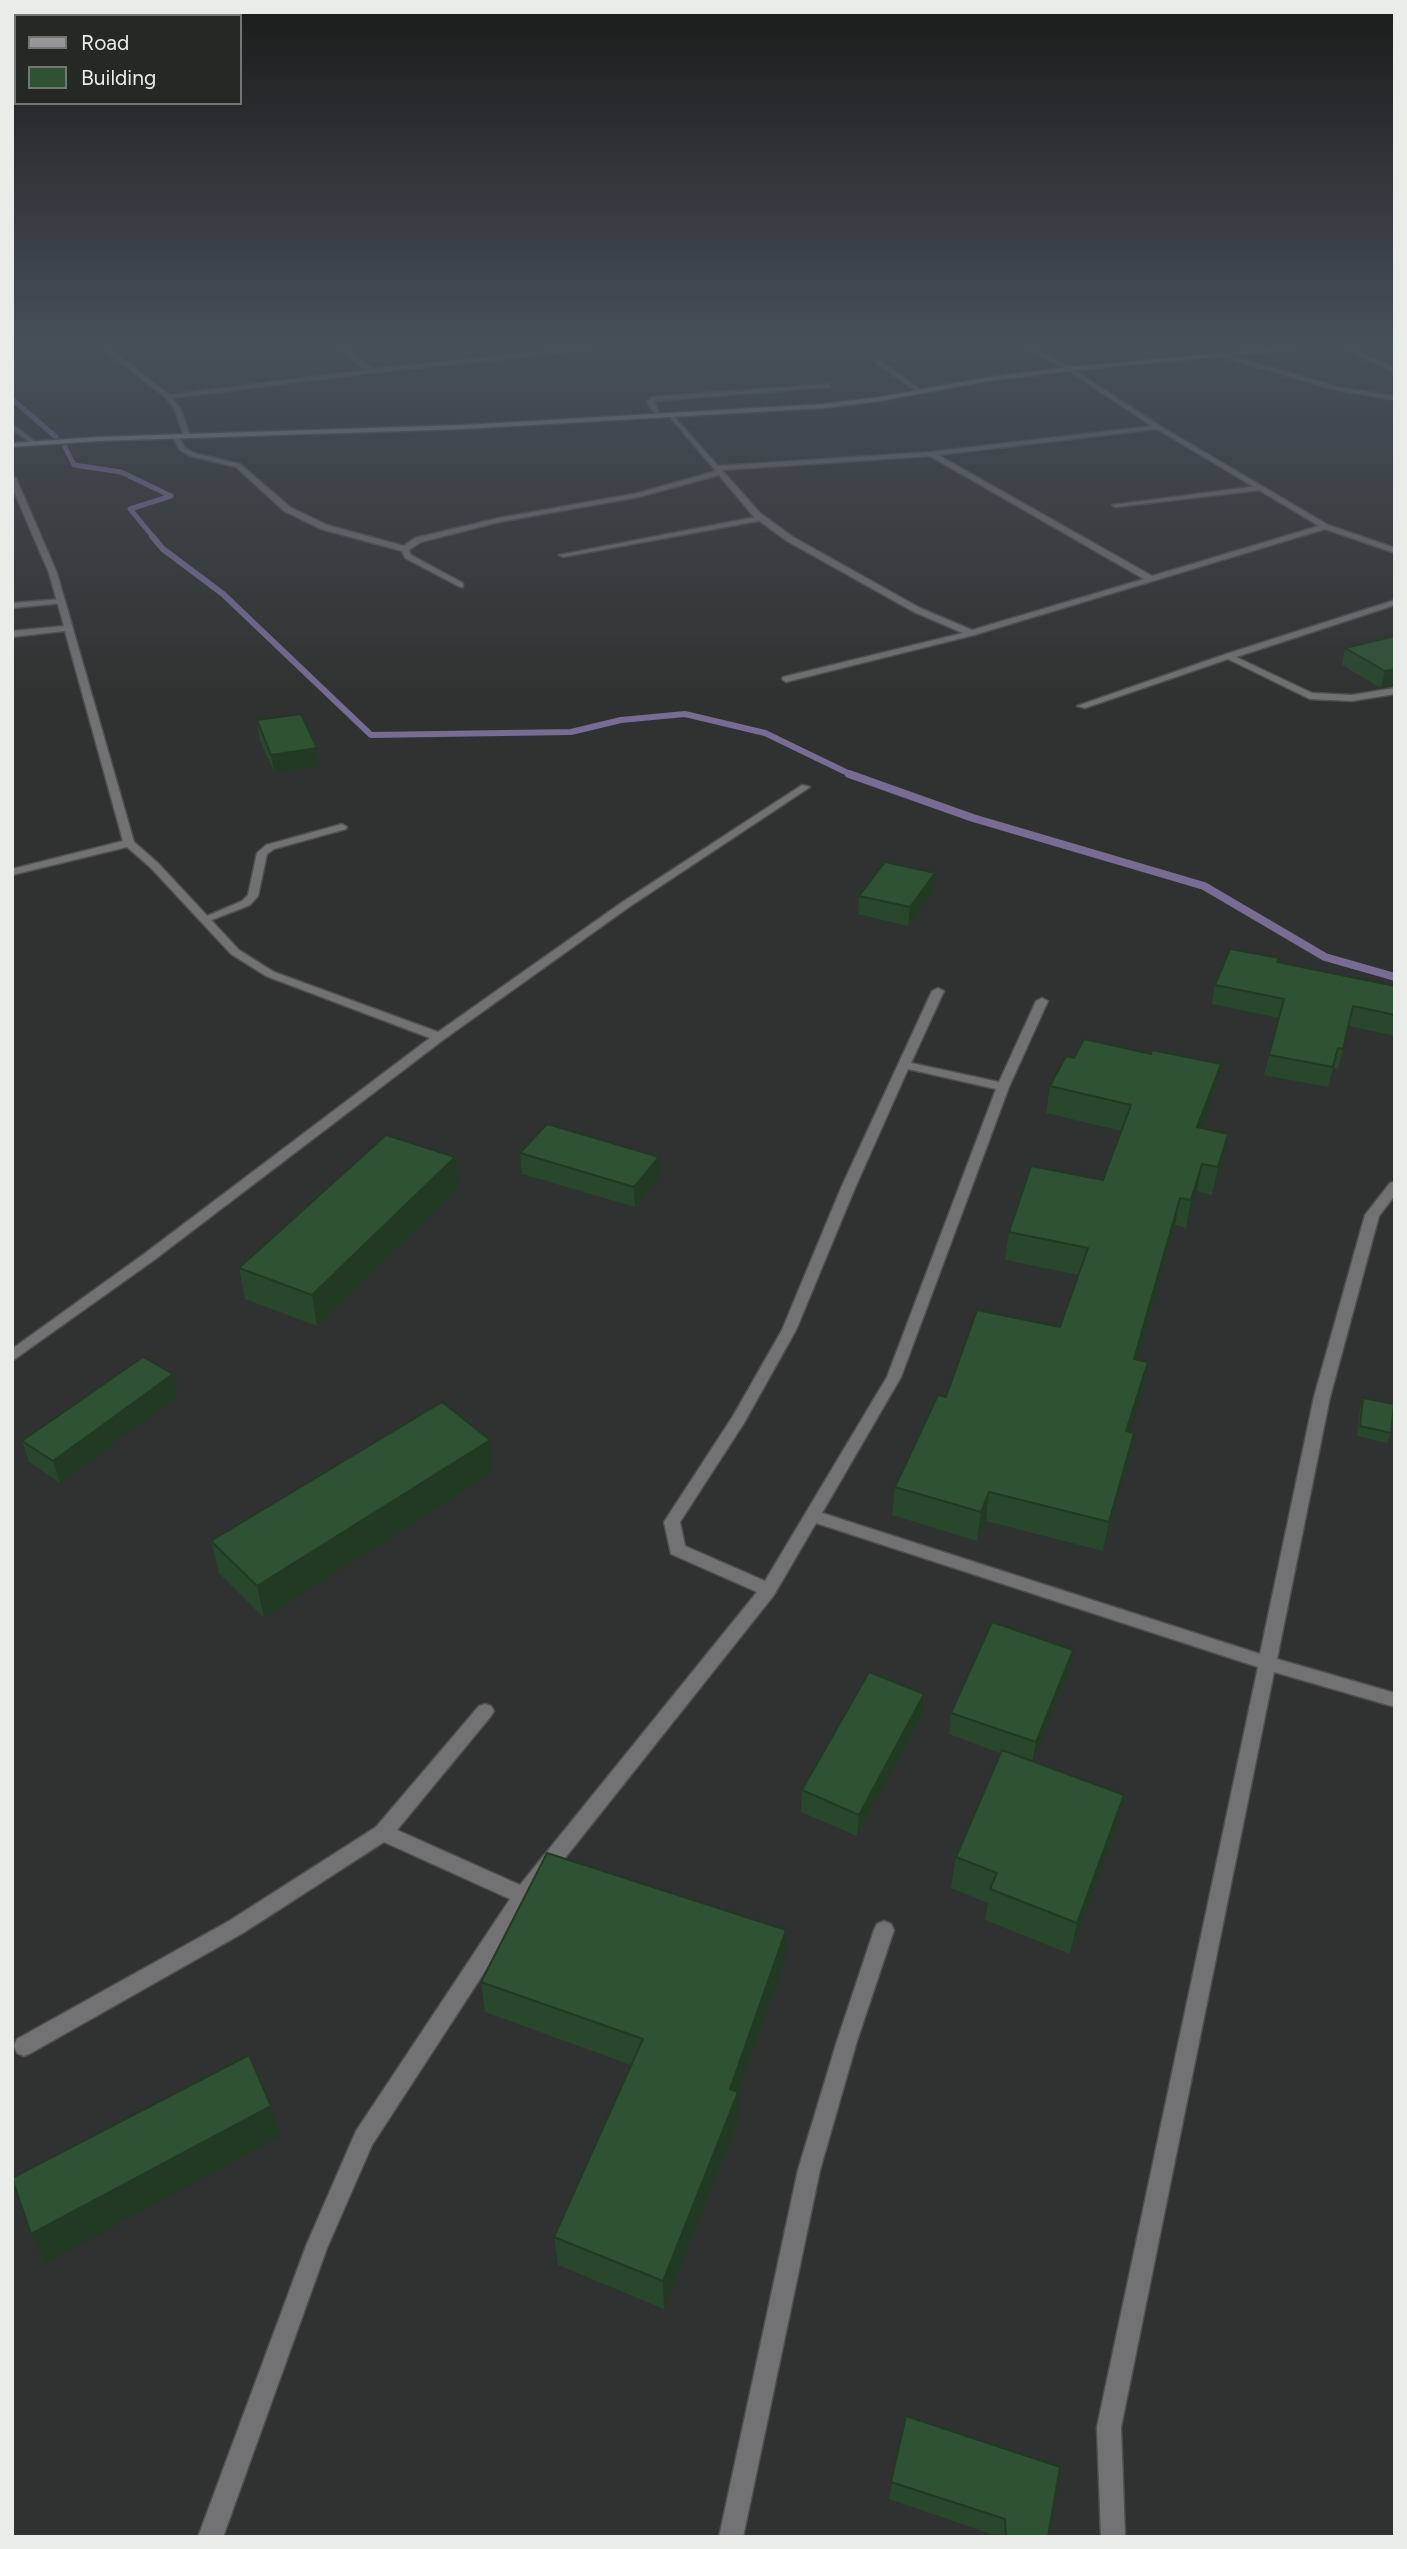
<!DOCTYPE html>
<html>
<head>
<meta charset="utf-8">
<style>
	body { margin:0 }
	#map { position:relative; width:1407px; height:2549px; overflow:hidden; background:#2f3230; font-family:Figtree,sans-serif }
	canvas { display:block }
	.frame { position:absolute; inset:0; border:14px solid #eaecea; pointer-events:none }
	.legend { position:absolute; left:14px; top:14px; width:228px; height:91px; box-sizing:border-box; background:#262826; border:2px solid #747674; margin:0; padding:9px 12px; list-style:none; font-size:21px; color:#eaecea }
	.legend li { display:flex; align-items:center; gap:14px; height:35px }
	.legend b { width:35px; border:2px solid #747674 }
</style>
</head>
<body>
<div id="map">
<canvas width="1407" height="2549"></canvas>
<div class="frame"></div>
<ul class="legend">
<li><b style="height:9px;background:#979699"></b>Road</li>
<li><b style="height:19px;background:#305234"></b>Building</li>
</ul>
</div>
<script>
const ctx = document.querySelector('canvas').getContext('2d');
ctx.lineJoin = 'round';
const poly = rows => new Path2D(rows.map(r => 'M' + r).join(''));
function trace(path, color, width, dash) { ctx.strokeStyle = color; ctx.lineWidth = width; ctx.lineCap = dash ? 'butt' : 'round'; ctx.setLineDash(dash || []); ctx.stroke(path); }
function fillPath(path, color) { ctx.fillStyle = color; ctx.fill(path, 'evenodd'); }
trace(poly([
	[12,399,56,437],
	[65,447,74,465,121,472,171,496,130,509,154,538]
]), '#786b94', 5);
trace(poly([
	[152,536,163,549,223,594,371,735,571,732,621,720,685,714,765,733,854,776]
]), '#786b94', 6);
trace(poly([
	[849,774,973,818,1204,886,1325,957,1395,977]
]), '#786b94', 8);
const lane = poly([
	[12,424,36,442,36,444,32,444,12,429,12,424],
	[1258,486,1261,490,1116,507,1112,505,1258,486],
	[761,516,764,516,764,520,563,557,559,555,761,516],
	[61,599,65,601,64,603,12,608,12,603,61,599],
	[342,824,347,827,346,829,274,849,267,854,258,896,250,905,209,921,201,921,200,919,242,901,248,895,257,853,266,845,342,824]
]);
const street = poly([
	[104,349,111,349,169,395,366,370,340,349,347,349,372,369,572,349,595,349,371,373,172,398,181,410,190,436,187,438,184,436,175,410,166,398,104,349],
	[1027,349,1035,349,1071,368,1160,426,1328,525,1395,548,1395,553,1325,529,974,635,786,682,782,679,783,677,963,633,914,612,787,541,754,517,719,475,639,497,499,522,421,542,409,550,411,555,463,583,463,587,460,587,405,558,402,551,321,529,284,511,236,467,190,456,180,450,173,437,178,436,185,448,194,453,240,464,290,507,327,525,404,546,415,538,499,518,638,493,716,471,669,416,671,413,718,466,931,452,1152,426,1067,370,1027,349],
	[1157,429,1319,526,1152,576,938,455,1157,429],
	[930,456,1144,579,972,630,920,608,793,537,760,513,722,470,930,456],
	[1343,349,1352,349,1395,368,1395,372,1343,349],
	[1222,353,1338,387,1395,396,1395,400,1335,390,1220,356,1222,353],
	[875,360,879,360,924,392,919,393,875,362,875,360],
	[829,384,831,387,654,401,660,416,657,418,647,402,651,397,829,384],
	[12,476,16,478,57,573,134,842,158,863,239,950,274,972,438,1032,621,903,802,785,810,787,629,907,443,1040,154,1260,12,1361,12,1349,144,1254,430,1038,266,976,231,954,150,867,127,847,12,875,12,869,123,841,65,631,12,637,12,631,64,626,49,573,12,487,12,476],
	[1395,600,1395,605,1236,657,1312,693,1352,695,1395,688,1395,694,1352,701,1310,699,1228,659,1085,708,1077,706,1226,654,1395,600],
	[938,988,944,991,911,1063,999,1082,1036,1001,1042,998,1048,1001,1009,1087,901,1377,822,1513,1260,1654,1314,1397,1365,1215,1390,1183,1395,1182,1395,1195,1379,1216,1330,1397,1277,1659,1395,1693,1395,1707,1274,1672,1121,2427,1125,2537,1101,2537,1097,2427,1258,1667,816,1523,774,1595,530,1902,372,2145,327,2248,223,2537,198,2537,306,2246,356,2131,510,1899,384,1842,243,1933,31,2053,24,2056,17,2053,14,2046,17,2039,229,1921,376,1827,479,1706,485,1704,491,1706,494,1711,491,1716,397,1830,520,1885,757,1592,671,1554,664,1522,733,1416,782,1330,841,1188,932,991,938,988],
	[908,1069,996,1089,887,1377,765,1581,685,1546,680,1522,744,1423,796,1330,855,1188,908,1069],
	[884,1921,891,1924,894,1930,857,2041,820,2170,743,2537,719,2537,798,2170,837,2041,874,1930,877,1924,884,1921]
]);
const secondary = poly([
	[1270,349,1296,349,1069,371,989,381,880,401,824,408,464,429,98,441,12,447,12,443,98,437,464,425,824,404,880,397,989,377,1069,367,1270,349]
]);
trace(lane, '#4d504e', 3);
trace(street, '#4d504e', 3);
trace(secondary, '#4d504e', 3);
fillPath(lane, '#727274');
fillPath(street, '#727274');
fillPath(secondary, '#979699');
fillPath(poly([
	[1395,636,1395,685,1381,688,1342,665,1345,648],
	[257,720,317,748,319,766,274,772,259,738],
	[933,892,908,926,858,914,859,896],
	[1278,962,1395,986,1395,1036,1349,1026,1338,1069,1333,1068,1328,1087,1264,1075,1279,1018,1212,1004,1215,985],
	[1074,1058,1215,1091,1201,1128,1228,1134,1222,1161,1212,1195,1197,1191,1186,1228,1175,1225,1137,1360,1148,1362,1142,1391,1129,1432,1134,1433,1128,1462,1103,1551,986,1521,977,1541,892,1515,895,1487,946,1397,1060,1327,1079,1275,1005,1260,1009,1232,1103,1180,1122,1131,1046,1113,1050,1086],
	[520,1153,659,1157,660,1177,635,1207,522,1174],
	[458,1188,317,1326,245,1299,239,1268],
	[173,1374,178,1396,60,1483,29,1462,22,1441],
	[1363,1398,1391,1433,1387,1443,1357,1436,1360,1408],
	[493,1472,264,1618,219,1573,211,1541],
	[1069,1671,1033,1761,1117,1827,1070,1954,985,1920,988,1903,951,1888,956,1857,1000,1753,949,1734,951,1713],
	[924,1694,922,1716,857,1836,801,1812,802,1790],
	[785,1961,738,2093,738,2122,664,2309,558,2265,554,2237,631,2065,485,2012,481,1982],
	[906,2416,1048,2537,1000,2537,889,2499]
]), '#29472d');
fillPath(poly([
	[1395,669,1395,685,1381,688,1385,671],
	[317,748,319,766,274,772,271,755],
	[935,873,933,892,908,926,910,907],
	[1221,1064,1215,1091,1192,1155,1197,1127],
	[1228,1134,1222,1161,1212,1195,1218,1167],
	[455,1157,458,1188,317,1326,312,1295],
	[659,1157,660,1177,635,1207,634,1187],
	[1202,1164,1197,1191,1186,1228,1191,1200],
	[1180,1198,1175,1225,1129,1388,1134,1359],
	[1148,1362,1142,1391,1121,1460,1126,1431],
	[173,1374,178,1396,60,1483,53,1461],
	[1134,1433,1128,1462,1103,1551,1109,1522],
	[490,1440,493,1472,264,1618,257,1586],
	[989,1492,986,1521,977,1541,981,1512],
	[1073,1650,1069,1671,1032,1764,1036,1742],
	[924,1694,922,1716,857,1836,859,1815],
	[1124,1795,1117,1827,1070,1954,1077,1923],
	[786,1930,785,1961,738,2093,738,2122,664,2309,663,2281],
	[271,2106,280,2136,45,2263,31,2234]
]), '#223924');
const building = poly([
	[1395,636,1395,669,1385,671,1345,648,1395,636],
	[301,714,317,748,271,755,257,720,301,714],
	[885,862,935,873,910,907,859,896,885,862],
	[1230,949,1279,958,1277,962,1395,986,1395,1015,1353,1006,1343,1049,1338,1048,1333,1067,1269,1055,1284,999,1215,985,1230,949],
	[1084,1039,1151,1054,1152,1050,1221,1064,1197,1127,1228,1134,1218,1167,1202,1164,1191,1200,1180,1198,1134,1359,1148,1362,1126,1431,1134,1433,1109,1522,989,1492,981,1512,895,1487,938,1395,946,1397,977,1310,1060,1327,1088,1248,1009,1232,1031,1166,1103,1180,1131,1105,1050,1086,1066,1056,1074,1058,1084,1039],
	[547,1124,659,1157,634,1187,520,1153,547,1124],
	[386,1135,455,1157,312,1295,239,1268,386,1135],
	[143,1357,173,1374,53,1461,22,1441,143,1357],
	[1363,1398,1394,1404,1391,1433,1360,1426,1363,1398],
	[442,1402,490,1440,257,1586,211,1541,442,1402],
	[992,1622,1073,1650,1036,1742,951,1713,992,1622],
	[869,1672,924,1694,859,1815,802,1790,869,1672],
	[1002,1750,1124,1795,1077,1923,990,1889,997,1873,956,1857,1002,1750],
	[547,1853,786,1930,730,2089,738,2092,663,2281,554,2237,643,2039,481,1982,547,1853],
	[249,2055,271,2106,31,2234,12,2178,249,2055],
	[906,2416,1060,2467,1048,2537,1006,2537,1005,2519,891,2482,906,2416]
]);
fillPath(building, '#305234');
trace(building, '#223924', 2);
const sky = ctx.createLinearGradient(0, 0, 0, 706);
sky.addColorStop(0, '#1a1c1a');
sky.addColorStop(0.49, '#474f59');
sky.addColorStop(1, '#474f5900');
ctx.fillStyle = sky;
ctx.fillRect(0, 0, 1407, 706);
</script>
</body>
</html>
